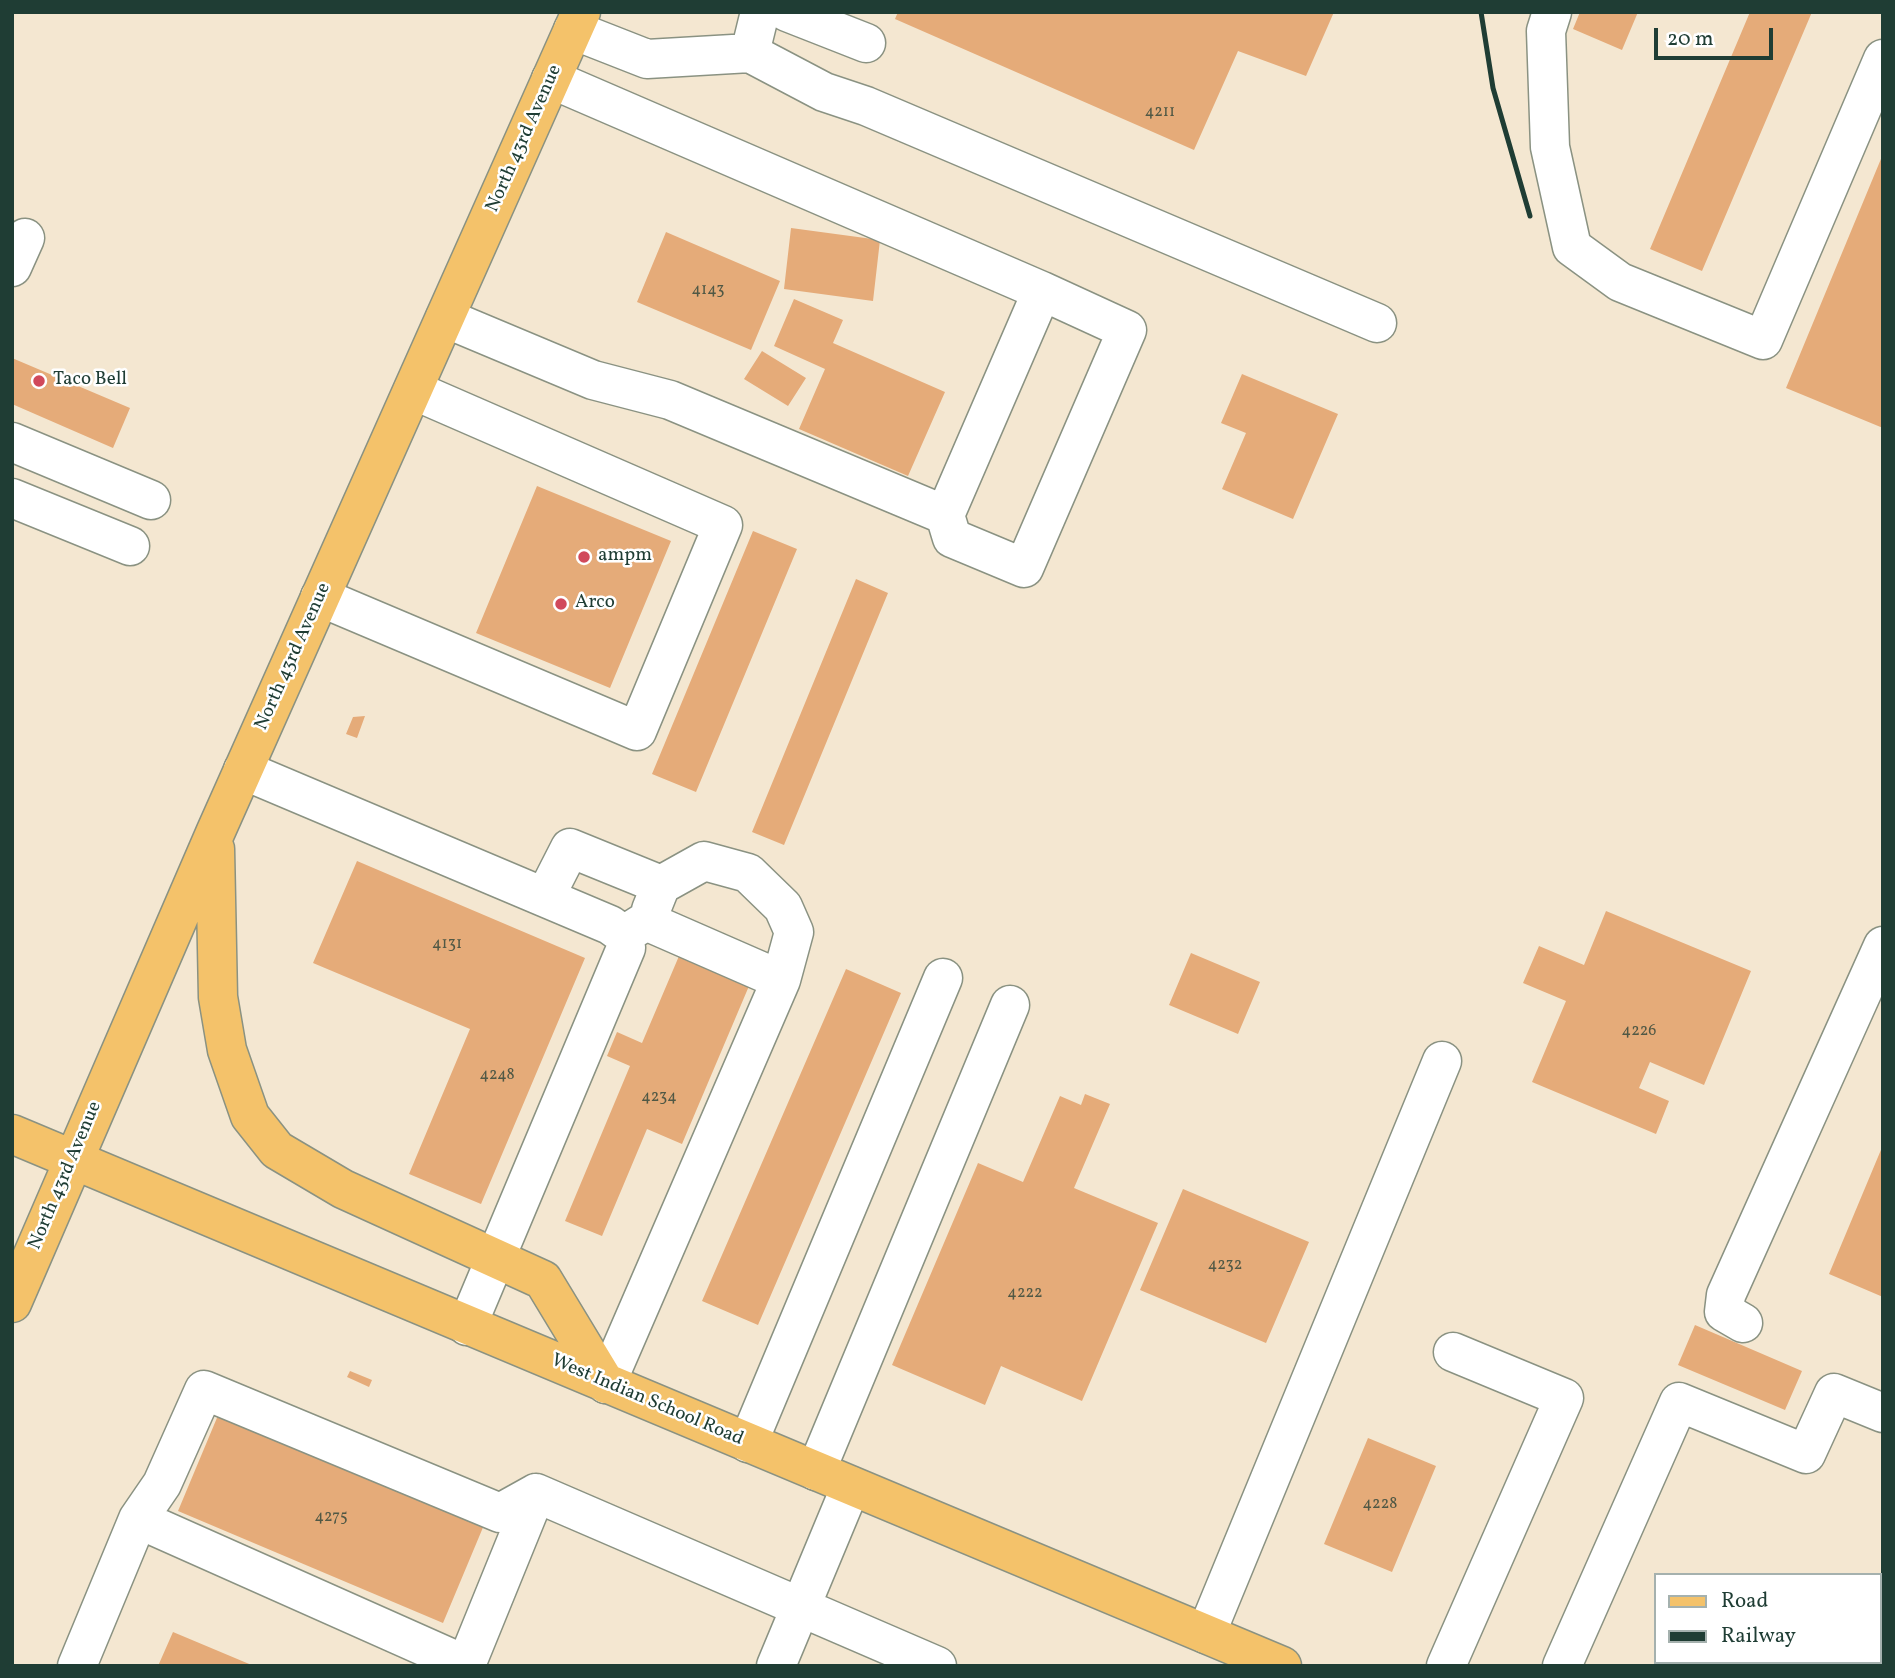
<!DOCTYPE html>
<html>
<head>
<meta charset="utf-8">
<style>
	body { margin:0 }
	#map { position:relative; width:1895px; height:1678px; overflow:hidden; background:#f4e7d1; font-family:Vollkorn,serif }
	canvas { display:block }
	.frame { position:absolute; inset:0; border:14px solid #1f3d34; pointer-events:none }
	.legend { position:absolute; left:1654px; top:1573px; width:228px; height:91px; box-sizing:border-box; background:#fff; border:2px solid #a5b1ae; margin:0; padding:9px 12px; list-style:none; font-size:21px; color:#1f3d34 }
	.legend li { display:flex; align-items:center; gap:14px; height:35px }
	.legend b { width:35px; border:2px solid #a5b1ae }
	.scale { position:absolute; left:1654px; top:28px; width:119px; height:32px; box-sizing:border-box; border:4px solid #1f3d34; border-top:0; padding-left:9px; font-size:21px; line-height:24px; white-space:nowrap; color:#1f3d34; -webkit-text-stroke:5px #fff; paint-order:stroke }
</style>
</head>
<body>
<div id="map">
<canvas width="1895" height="1678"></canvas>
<div class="frame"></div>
<ul class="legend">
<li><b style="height:9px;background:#f4c26a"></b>Road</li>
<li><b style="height:9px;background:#1f3d34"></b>Railway</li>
</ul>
<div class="scale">20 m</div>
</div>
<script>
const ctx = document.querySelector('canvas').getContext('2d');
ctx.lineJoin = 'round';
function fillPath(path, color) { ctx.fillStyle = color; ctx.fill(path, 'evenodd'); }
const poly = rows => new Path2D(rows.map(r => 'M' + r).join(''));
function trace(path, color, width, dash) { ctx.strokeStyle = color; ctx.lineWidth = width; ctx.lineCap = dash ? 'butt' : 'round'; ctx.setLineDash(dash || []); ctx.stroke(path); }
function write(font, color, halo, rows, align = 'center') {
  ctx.font = font + ' Vollkorn,serif'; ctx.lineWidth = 5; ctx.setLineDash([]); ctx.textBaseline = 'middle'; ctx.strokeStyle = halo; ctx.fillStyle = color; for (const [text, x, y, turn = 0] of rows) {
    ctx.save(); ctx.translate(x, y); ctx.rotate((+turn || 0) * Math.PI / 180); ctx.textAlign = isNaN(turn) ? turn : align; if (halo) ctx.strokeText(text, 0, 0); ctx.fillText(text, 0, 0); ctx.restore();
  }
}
fillPath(poly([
	[898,12,1334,12,1306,76,1238,51,1194,150,895,19],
	[1580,12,1638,12,1622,50,1573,29],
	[1750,12,1812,12,1702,271,1650,249],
	[1883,154,1883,428,1786,388],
	[791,228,880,240,873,301,784,289],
	[666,232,780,281,751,350,637,302],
	[794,299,843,320,833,343,945,392,908,476,799,429,825,369,774,346],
	[762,351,806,378,788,406,744,379],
	[12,358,130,408,113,448,12,404],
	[1242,374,1338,414,1293,519,1222,489,1246,433,1221,423],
	[537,486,671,541,610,688,476,633],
	[753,531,797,549,696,792,652,774],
	[856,579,888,593,784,845,752,832],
	[365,716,357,738,346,734,353,717],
	[357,861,585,958,481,1204,409,1174,470,1029,313,963],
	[1606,911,1751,971,1704,1085,1650,1062,1639,1088,1669,1101,1656,1134,1532,1082,1566,1001,1523,983,1539,946,1584,965],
	[1191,953,1260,982,1238,1034,1169,1005],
	[679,956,749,986,682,1144,647,1129,602,1236,565,1221,630,1066,607,1056,617,1032,642,1043],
	[846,969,901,993,758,1325,702,1301],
	[1085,1094,1110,1104,1074,1188,1158,1223,1082,1401,1001,1366,985,1405,892,1365,978,1163,1023,1182,1060,1096,1081,1105],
	[1883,1145,1883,1297,1829,1274],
	[1183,1189,1309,1242,1266,1343,1140,1290],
	[1695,1325,1802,1371,1785,1410,1678,1365],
	[350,1371,372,1380,369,1387,347,1377],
	[219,1413,484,1525,443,1623,178,1511],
	[1368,1438,1436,1466,1392,1572,1324,1544],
	[173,1632,254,1666,158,1666]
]), '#e5ab79');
const minor = poly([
	[787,12,866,43],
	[1552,12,1546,31,1550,147,1572,247,1620,282,1763,340,1883,59],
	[573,30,647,59,750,53,824,92,866,106,1377,323],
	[750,53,760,12],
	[551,79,1042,291],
	[12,267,25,238],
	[445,318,593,380,670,400,945,515,952,538,1024,568,1127,330,1042,291,945,515],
	[12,442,151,500],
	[12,498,130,546],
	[320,597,637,731,723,525,413,390],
	[243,770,610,925,624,935,626,948,467,1326],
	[661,885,704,861,748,873,783,907,794,932,781,980],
	[545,897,570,848,661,885,651,910],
	[1743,1323,1724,1312,1726,1295,1883,946],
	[606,1384,781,980,646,921,624,935],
	[748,1443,943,978],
	[816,1471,1010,1005],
	[536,1493,937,1666],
	[138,1519,466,1665,536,1493],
	[1206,1634,1442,1061],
	[77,1666,138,1519,162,1484,204,1390,500,1513,536,1493],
	[776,1666,851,1486],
	[1446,1666,1564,1398,1453,1352],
	[1562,1666,1679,1402,1806,1454,1834,1393,1883,1413]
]);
const major = poly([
	[215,849,218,997,227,1050,250,1116,277,1150,343,1189,543,1280,606,1384],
	[12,1134,1282,1666],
	[12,1303,216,831,581,12]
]);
trace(minor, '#8a9282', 41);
trace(major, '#8a9282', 41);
trace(minor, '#fff', 38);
trace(major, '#f4c26a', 38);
trace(poly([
	[1481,12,1493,88,1530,216]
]), '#1f3d34', 5);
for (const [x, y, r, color] of [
	[39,381,7,"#d1495b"],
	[584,557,7,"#d1495b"],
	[561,604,7,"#d1495b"]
]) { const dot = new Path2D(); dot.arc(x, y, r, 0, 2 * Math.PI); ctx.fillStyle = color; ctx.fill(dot); trace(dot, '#fff', 2.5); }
write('16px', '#505845', null, [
	["4211",1160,113],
	["4143",708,291],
	["4131",447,945],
	["4226",1639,1032],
	["4248",497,1076],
	["4234",659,1098],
	["4232",1225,1266],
	["4222",1025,1294],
	["4228",1380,1505],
	["4275",331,1518]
]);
write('19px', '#1f3d34', '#fff', [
	["North 43rd Avenue",525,139,-66],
	["North 43rd Avenue",294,657,-66],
	["North 43rd Avenue",66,1176,-67],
	["West Indian School Road",647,1401,23]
]);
write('19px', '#1f3d34', '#fff', [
	["Taco Bell",53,381],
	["ampm",598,557],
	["Arco",575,604]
], 'left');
</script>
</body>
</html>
